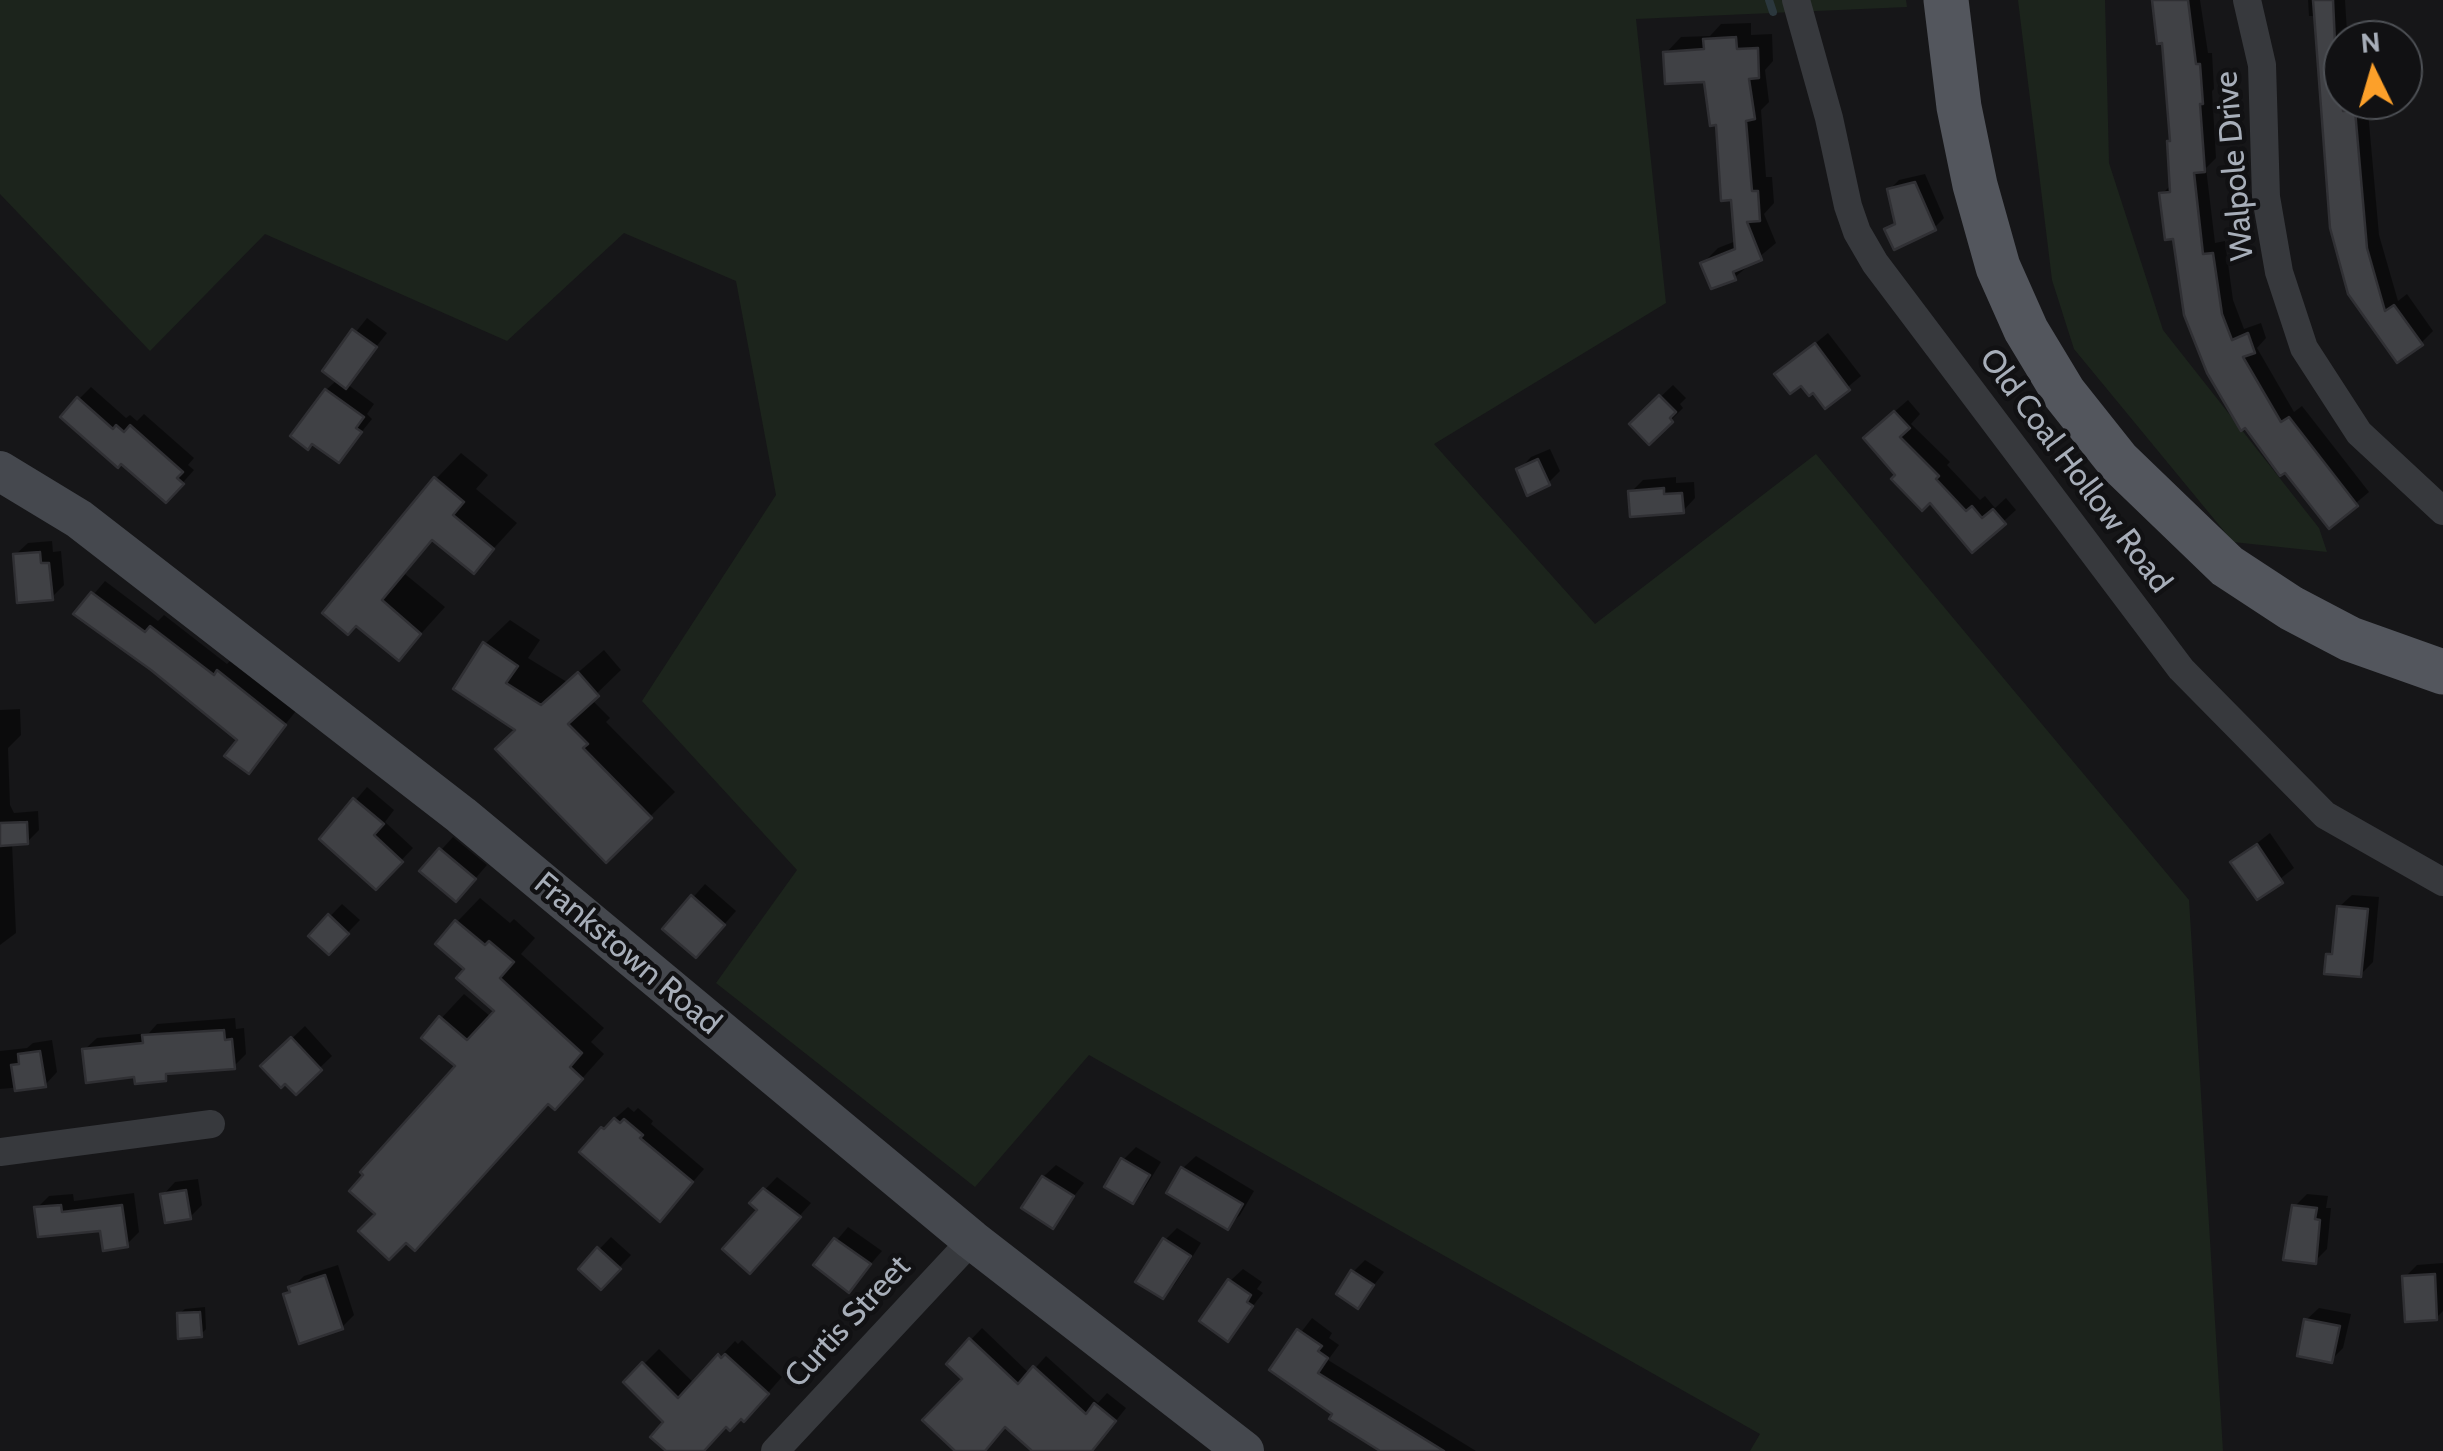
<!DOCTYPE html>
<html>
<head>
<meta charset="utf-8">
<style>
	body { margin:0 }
	#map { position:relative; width:2443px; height:1451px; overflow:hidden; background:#161618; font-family:Cabin,sans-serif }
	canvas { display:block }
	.north { position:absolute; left:2323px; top:20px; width:100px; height:100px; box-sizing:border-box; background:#111113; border:2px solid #4d5055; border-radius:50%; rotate:355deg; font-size:28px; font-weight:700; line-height:40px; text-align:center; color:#a7aeb9 }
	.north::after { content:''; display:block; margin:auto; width:35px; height:45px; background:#fca02a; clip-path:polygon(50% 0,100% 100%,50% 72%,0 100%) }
</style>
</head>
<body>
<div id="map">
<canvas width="2443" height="1451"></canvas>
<div class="north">N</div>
</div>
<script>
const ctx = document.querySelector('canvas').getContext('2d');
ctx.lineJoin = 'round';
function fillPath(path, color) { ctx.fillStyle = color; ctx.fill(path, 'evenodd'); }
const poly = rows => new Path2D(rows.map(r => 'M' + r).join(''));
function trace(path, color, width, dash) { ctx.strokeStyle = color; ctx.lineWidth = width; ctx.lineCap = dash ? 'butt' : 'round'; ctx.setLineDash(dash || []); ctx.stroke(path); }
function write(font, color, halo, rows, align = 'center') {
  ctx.font = font + ' Cabin,sans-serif'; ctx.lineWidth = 9; ctx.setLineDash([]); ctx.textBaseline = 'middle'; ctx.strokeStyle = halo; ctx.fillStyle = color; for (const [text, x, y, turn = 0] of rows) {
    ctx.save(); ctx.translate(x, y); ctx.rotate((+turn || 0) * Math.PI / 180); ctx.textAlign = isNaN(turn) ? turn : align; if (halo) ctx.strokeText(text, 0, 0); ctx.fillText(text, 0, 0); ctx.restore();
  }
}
fillPath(poly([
	[0,0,1906,0,1907,7,1636,19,1666,303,1434,444,1595,624,1816,454,2189,900,2223,1451,1750,1451,1760,1434,1089,1055,975,1187,716,983,797,870,642,701,776,495,736,281,624,233,507,341,265,234,150,351,0,194],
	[2018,0,2105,0,2109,163,2163,330,2319,528,2327,552,2233,542,2074,349,2052,280]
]), '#1c241c');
fillPath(poly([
	[2154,0,2200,0,2208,53,2212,53,2214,89,2212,91,2216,158,2206,168,2215,243,2225,241,2233,300,2244,329,2261,323,2266,338,2257,348,2294,412,2302,406,2369,492,2330,525,2176,237,2162,194,2172,184,2164,40],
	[2308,0,2345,0,2347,32,2354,31,2355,40,2343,40,2343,100,2367,100,2379,235,2398,301,2407,294,2433,331,2421,343,2351,293,2317,16,2309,16],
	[1751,23,1751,35,1772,34,1773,61,1765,70,1769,102,1761,110,1766,177,1772,177,1774,203,1764,214,1776,243,1735,277,1703,263,1718,248,1736,241,1733,197,1706,79,1666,53,1681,37,1710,36,1721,24],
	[1925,174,1944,218,1934,228,1887,229,1897,220,1889,190,1899,180],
	[367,318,387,333,347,384,374,404,367,414,372,419,339,460,326,390,337,380,325,371],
	[1828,333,1861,376,1825,406,1814,390,1778,374],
	[1673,385,1686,398,1680,404,1683,408,1649,442,1632,424],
	[91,387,126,418,130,415,137,421,144,414,194,458,188,465,194,470,178,488,79,399],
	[1908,400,1920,414,1911,424,1950,462,1947,465,1980,500,1985,496,1995,508,2006,498,2016,510,1973,549,1930,500,1898,476,1878,426],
	[1550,449,1560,471,1548,483,1519,470,1531,457],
	[461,453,488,475,476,489,517,523,473,571,434,538,405,574,445,607,399,658,357,623,325,613,436,479],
	[1676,477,1676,483,1694,482,1695,498,1683,511,1631,492,1643,480],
	[52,541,53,552,61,551,64,585,52,597,15,555,28,543],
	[105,581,158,621,164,615,227,664,231,660,296,711,248,771,240,739,152,668,77,614],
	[510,620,540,640,528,658,567,682,604,650,621,670,591,699,610,718,606,722,675,792,606,860,519,729,485,644],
	[20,709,21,735,8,748,10,805,14,813,38,811,39,830,27,842,12,843,16,933,0,945,0,710],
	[367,787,394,810,385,822,413,848,376,887,322,839],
	[2270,833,2294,868,2257,897,2233,862],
	[453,837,487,865,468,887,422,871],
	[705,884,736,911,708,943,665,929],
	[2352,895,2379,897,2373,962,2361,974,2328,955,2335,947,2339,907],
	[480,898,510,923,514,919,535,938,521,954,604,1028,591,1042,604,1054,578,1083,378,1214,458,1066,424,1037,464,994,491,1017,498,1010,468,969,457,922],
	[342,904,360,920,329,952,311,936],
	[235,1018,236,1029,244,1028,246,1054,234,1066,173,1071,165,1078,136,1074,84,1050,97,1038,149,1033,157,1024],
	[305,1026,332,1056,296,1091,263,1066],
	[52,1040,57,1072,45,1085,0,1089,0,1051,27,1048,33,1043],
	[628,1107,634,1112,638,1108,653,1121,651,1124,704,1169,672,1206,603,1129],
	[1136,1147,1161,1162,1145,1188,1132,1201,1123,1160],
	[1196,1156,1254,1191,1240,1215,1227,1227,1169,1192,1183,1168],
	[1056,1165,1084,1183,1052,1225,1043,1177],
	[777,1177,811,1203,762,1258,761,1210,753,1202],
	[198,1179,202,1205,190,1217,163,1195,175,1182],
	[134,1193,139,1232,126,1245,103,1228,37,1208,49,1196,73,1194,74,1201],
	[2307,1194,2328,1196,2326,1208,2331,1208,2327,1249,2315,1261,2295,1206],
	[848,1227,882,1251,848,1290,816,1265],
	[1177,1228,1201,1243,1175,1284,1163,1296,1165,1240],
	[611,1237,631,1255,601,1287,581,1268],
	[1365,1260,1384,1272,1358,1306,1353,1272],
	[2443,1263,2443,1311,2436,1318,2405,1277,2417,1265],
	[338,1265,354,1315,342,1327,285,1295,304,1276],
	[1243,1269,1262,1282,1257,1289,1263,1293,1228,1338,1230,1281],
	[205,1307,206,1329,201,1334,179,1314,185,1309],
	[2319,1308,2351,1314,2343,1348,2331,1360,2306,1320],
	[1312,1318,1332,1333,1329,1338,1339,1345,1328,1360,1476,1451,1384,1451,1273,1369],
	[982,1328,1030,1374,1046,1356,1098,1403,1107,1393,1126,1408,1092,1451,1054,1451,1006,1424,985,1451,959,1451,966,1378,949,1363],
	[742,1340,782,1377,759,1403,726,1424,702,1451,669,1451,667,1422,626,1382,659,1349,695,1384,735,1341,738,1344]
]), '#0007');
trace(poly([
	[1769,0,1773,12]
]), '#2b373d', 8);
const building = poly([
	[2152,0,2188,0,2196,64,2200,64,2203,104,2200,104,2205,172,2194,173,2203,254,2213,253,2222,314,2232,340,2248,333,2255,353,2243,357,2281,422,2289,417,2358,506,2329,529,2285,473,2280,476,2245,428,2241,431,2207,373,2184,315,2173,239,2165,240,2159,193,2170,192,2167,141,2170,141,2162,43,2157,44,2152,0],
	[2313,0,2333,0,2335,43,2343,42,2343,111,2355,110,2367,248,2385,311,2394,305,2423,345,2397,363,2348,294,2330,228,2313,0],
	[1736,37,1737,49,1758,48,1759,78,1749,79,1755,119,1746,121,1752,191,1758,191,1760,221,1747,222,1762,260,1733,272,1736,280,1711,289,1700,263,1735,249,1731,200,1721,201,1716,125,1710,126,1704,82,1665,84,1663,52,1704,49,1703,39,1736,37],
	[1915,182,1936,230,1894,250,1884,229,1895,224,1887,189,1915,182],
	[352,329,377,347,346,389,322,371,352,329],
	[1815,343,1850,390,1825,409,1813,393,1809,396,1801,386,1790,394,1774,374,1815,343],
	[325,389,364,417,356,428,362,432,339,463,312,444,308,450,290,436,325,389],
	[1659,395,1676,412,1670,418,1673,422,1649,445,1629,424,1659,395],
	[77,397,113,429,116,425,124,432,130,425,183,472,177,478,184,484,166,503,121,464,118,468,60,417,77,397],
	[1894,411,1910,428,1900,437,1939,476,1936,479,1966,511,1972,506,1982,518,1993,509,2006,524,1972,553,1930,503,1922,511,1891,479,1895,475,1863,438,1894,411],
	[1538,459,1550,485,1527,496,1516,469,1538,459],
	[434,477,464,502,453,515,494,549,474,574,432,540,382,600,421,634,399,661,356,626,348,635,322,613,434,477],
	[1664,488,1664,494,1682,493,1684,513,1630,517,1628,491,1664,488],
	[40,552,41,563,49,563,53,600,17,603,13,554,40,552],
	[91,592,145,632,150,626,214,675,217,670,286,725,249,774,224,756,237,740,151,670,73,614,91,592],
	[483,642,518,666,506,683,541,705,578,672,599,696,568,724,588,744,583,748,652,818,606,863,495,749,515,730,453,689,483,642],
	[353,798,384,824,374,835,403,862,376,890,319,839,353,798],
	[27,822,28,844,0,846,0,823,27,822],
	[2257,844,2283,883,2257,900,2230,862,2257,844],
	[439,848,476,879,456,902,419,871,439,848],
	[691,895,725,925,696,958,662,929,691,895],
	[2337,906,2368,909,2361,977,2324,974,2326,954,2332,954,2337,906],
	[328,914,349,934,329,955,308,936,328,914],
	[455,920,485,945,489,941,514,962,500,978,582,1053,570,1067,583,1079,555,1110,548,1104,415,1251,406,1243,389,1260,358,1231,375,1214,349,1191,363,1175,360,1172,455,1066,421,1038,439,1016,467,1040,494,1011,456,978,464,969,435,944,455,920],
	[224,1030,225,1040,232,1039,235,1069,166,1074,166,1081,135,1084,134,1077,86,1083,82,1049,143,1043,142,1035,224,1030],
	[291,1037,322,1070,296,1095,285,1084,281,1088,260,1066,291,1037],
	[40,1051,46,1087,15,1091,11,1065,19,1064,18,1054,40,1051],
	[614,1118,620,1123,624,1119,643,1135,640,1138,693,1182,660,1222,579,1152,601,1127,604,1129,614,1118],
	[1121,1158,1150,1175,1133,1204,1104,1187,1121,1158],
	[1181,1167,1243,1204,1228,1230,1166,1193,1181,1167],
	[1042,1176,1074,1196,1053,1229,1021,1208,1042,1176],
	[763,1188,801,1217,750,1274,722,1249,757,1210,749,1203,763,1188],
	[186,1190,191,1219,165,1223,160,1194,186,1190],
	[61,1205,62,1212,122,1205,128,1247,103,1251,100,1231,38,1237,34,1207,61,1205],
	[2292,1205,2317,1208,2315,1219,2320,1220,2316,1264,2283,1260,2292,1205],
	[834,1238,871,1264,849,1293,813,1265,834,1238],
	[1163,1238,1191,1256,1163,1299,1135,1282,1163,1238],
	[597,1247,621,1269,601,1290,578,1269,597,1247],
	[1351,1270,1374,1285,1358,1309,1336,1294,1351,1270],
	[2435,1274,2437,1320,2405,1322,2402,1276,2435,1274],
	[325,1275,343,1329,299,1344,283,1294,290,1292,288,1287,325,1275],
	[1228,1279,1251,1295,1247,1302,1253,1306,1228,1342,1199,1321,1228,1279],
	[200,1312,202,1337,178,1339,177,1313,200,1312],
	[2304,1319,2340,1326,2332,1363,2297,1356,2304,1319],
	[1297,1329,1322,1346,1318,1351,1328,1358,1318,1373,1444,1451,1380,1451,1329,1419,1332,1414,1269,1370,1297,1329],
	[969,1338,1018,1384,1033,1366,1086,1414,1094,1403,1116,1421,1092,1451,1032,1451,1005,1427,985,1451,955,1451,922,1420,962,1379,946,1364,969,1338],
	[718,1354,721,1358,725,1354,769,1394,744,1422,741,1419,730,1431,726,1427,704,1451,666,1451,650,1437,663,1422,623,1382,642,1362,678,1398,718,1354]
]);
fillPath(building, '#404145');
trace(building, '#303034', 2.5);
trace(poly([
	[1796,0,1829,118,1848,206,1857,232,1875,263,2181,669,2325,815,2443,882],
	[2247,0,2262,65,2266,197,2279,272,2304,348,2359,433,2443,511],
	[0,1152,211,1124],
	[775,1451,972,1240]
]), '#37393d', 28);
trace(poly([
	[0,471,79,519,461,815,972,1240,1244,1451]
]), '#45484e', 40);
trace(poly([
	[1946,0,1959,107,1975,185,1998,267,2026,330,2064,393,2118,461,2227,566,2291,608,2350,639,2443,672]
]), '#53565d', 45);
write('32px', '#a7aeb9', '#111113', [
	["Walpole Drive",2235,166,-95],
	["Old Coal Hollow Road",2075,471,53],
	["Frankstown Road",627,954,40],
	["Curtis Street",848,1322,-47]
]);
</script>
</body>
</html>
